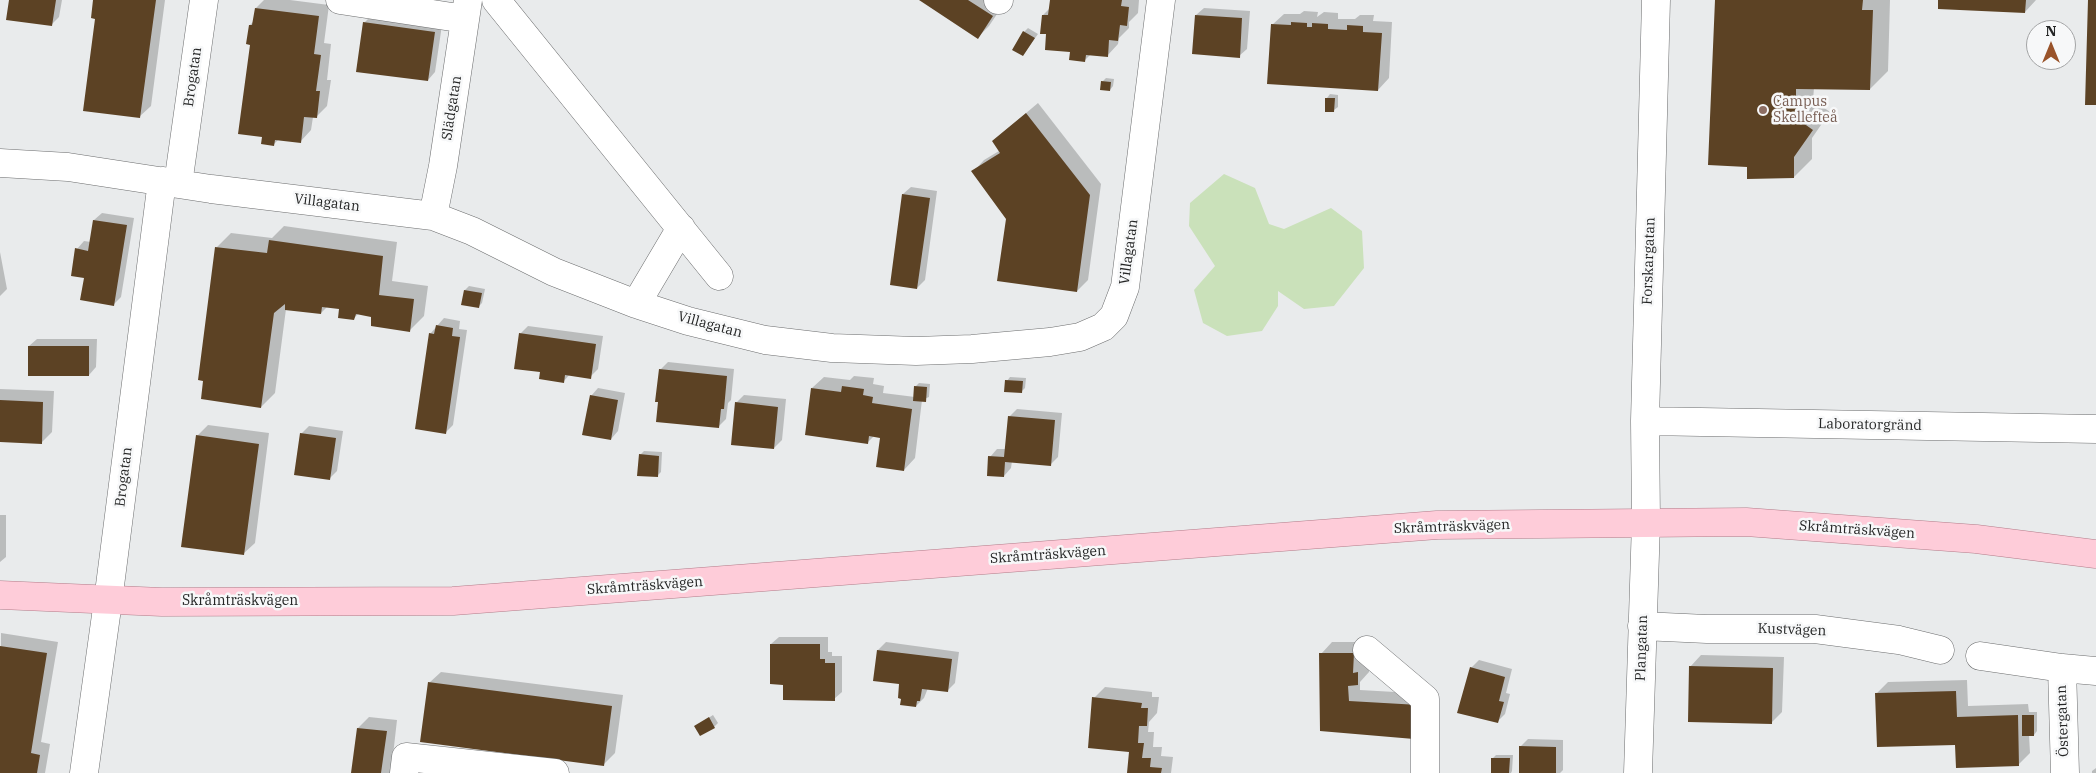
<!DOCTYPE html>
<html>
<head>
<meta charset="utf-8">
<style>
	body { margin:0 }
	#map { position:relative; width:2096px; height:773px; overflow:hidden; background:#e9ebec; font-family:"IBM Plex Serif",serif }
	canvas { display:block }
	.north { position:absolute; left:2026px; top:20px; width:50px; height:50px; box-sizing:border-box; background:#f7f8f9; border:1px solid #a3a4a5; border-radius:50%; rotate:0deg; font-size:14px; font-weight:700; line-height:20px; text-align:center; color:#252626 }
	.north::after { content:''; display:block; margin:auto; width:18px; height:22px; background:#99532a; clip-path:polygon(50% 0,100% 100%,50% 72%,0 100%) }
</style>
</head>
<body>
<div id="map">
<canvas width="2096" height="773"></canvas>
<div class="north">N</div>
</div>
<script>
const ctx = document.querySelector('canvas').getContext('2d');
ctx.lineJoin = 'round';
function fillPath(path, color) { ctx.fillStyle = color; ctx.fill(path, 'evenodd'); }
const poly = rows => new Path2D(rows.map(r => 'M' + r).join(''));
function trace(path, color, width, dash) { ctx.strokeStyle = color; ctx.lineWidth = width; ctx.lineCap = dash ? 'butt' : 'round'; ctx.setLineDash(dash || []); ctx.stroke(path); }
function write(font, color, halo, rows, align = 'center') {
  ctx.font = font + ' "IBM Plex Serif",serif'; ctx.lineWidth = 5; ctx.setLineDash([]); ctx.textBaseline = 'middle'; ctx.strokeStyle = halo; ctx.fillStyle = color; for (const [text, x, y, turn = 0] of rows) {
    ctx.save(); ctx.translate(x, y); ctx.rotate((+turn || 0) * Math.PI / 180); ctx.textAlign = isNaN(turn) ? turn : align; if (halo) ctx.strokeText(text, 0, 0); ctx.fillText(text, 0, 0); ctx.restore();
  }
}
fillPath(poly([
	[1224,174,1255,188,1269,224,1284,229,1331,208,1362,231,1364,268,1334,306,1304,309,1278,291,1278,306,1262,331,1227,336,1203,323,1194,290,1215,266,1189,226,1190,203]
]), '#cae1ba');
fillPath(poly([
	[10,0,62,0,59,17,52,24],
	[95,0,165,0,151,106,139,117,96,18],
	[264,0,290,0,329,5,324,43,331,44,327,80,331,80,327,106,316,117,313,117,311,130,300,142,279,139,273,145,263,136,250,25,254,21,256,8],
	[922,0,996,0,1003,5,989,26,978,37],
	[1051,0,1139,0,1138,13,1129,22,1129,28,1119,38,1118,44,1107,56,1091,54,1085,60,1048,33,1043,15,1050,8],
	[1717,0,1890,0,1888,71,1870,89,1814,88,1813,100,1830,112,1812,138,1812,159,1794,177,1748,166],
	[1939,0,2036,0,2025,12],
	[1204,8,1250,11,1247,49,1239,56,1196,15],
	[1304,11,1318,12,1317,17,1324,12,1338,13,1338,19,1355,19,1360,15,1374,15,1373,21,1392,22,1389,78,1378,90,1272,25,1284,14,1300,14],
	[372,15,442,25,435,72,428,80,364,23],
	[1028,28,1038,34,1023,55,1024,32],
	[1106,78,1114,79,1113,86,1110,90,1102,82],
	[1330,94,1338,95,1338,107,1334,110,1327,98],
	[1038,103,1101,184,1088,280,1077,291,1007,219,973,172,984,160,999,151,993,141],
	[911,187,937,191,925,280,917,288,903,194],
	[102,213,134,218,121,297,114,304,85,276,77,249,84,241,91,242,94,220],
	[284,226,397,242,392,281,428,286,424,316,410,330,372,316,359,313,354,318,341,308,327,307,321,313,286,309,275,393,261,407,217,247,231,233,272,238],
	[0,252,7,289,0,296],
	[469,286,485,289,482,303,479,306,463,304,465,290],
	[444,318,460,321,459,329,467,330,453,425,446,432,430,334],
	[528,326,603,336,598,369,590,377,570,374,564,381,542,371,520,334],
	[37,339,97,339,96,367,89,375,29,346],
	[668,362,734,369,731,400,728,403,726,419,718,427,660,370],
	[854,376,874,378,873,384,884,386,883,393,915,397,915,387,919,383,930,384,929,397,922,400,915,458,904,470,881,437,874,436,868,442,812,388,824,377,850,380],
	[1010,377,1026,378,1025,388,1021,392,1007,381],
	[598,388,625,393,618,431,611,439,591,396],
	[0,389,54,391,52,432,41,443,0,441],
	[744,395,786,399,782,440,774,448,736,403],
	[1017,409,1062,413,1058,457,1050,465,1012,461,1011,468,1004,476,990,457,997,449,1006,449,1009,417],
	[208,425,269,433,255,543,243,554,197,436],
	[309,426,343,431,337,471,329,479,301,434],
	[644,451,662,452,661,472,657,476,640,455],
	[0,515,6,515,6,557,0,562],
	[1,633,58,642,41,742,50,744,45,773,0,773],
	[779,637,828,637,828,652,832,652,832,656,842,656,842,692,834,699,785,684,771,644],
	[886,642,959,652,955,683,948,690,928,688,924,698,916,706,878,650],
	[1332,642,1364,642,1369,662,1369,672,1360,682,1360,690,1430,694,1414,737,1321,730,1321,654],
	[1701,655,1784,657,1782,712,1771,723,1690,667],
	[1479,660,1512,669,1506,693,1510,694,1505,714,1497,722,1471,668],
	[441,672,623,695,615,753,604,764,429,683],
	[1967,680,1968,706,2028,704,2029,712,2037,712,2037,731,2034,735,2029,735,2030,753,2019,764,1956,744,1876,694,1888,682],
	[1105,687,1152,692,1152,697,1159,697,1157,713,1149,722,1148,732,1154,732,1153,747,1162,747,1161,756,1173,757,1171,773,1128,773,1131,751,1094,698],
	[713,715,718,723,714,727,696,726],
	[369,717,397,720,391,773,352,773,358,728],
	[1528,739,1563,740,1563,770,1560,773,1520,773,1520,747],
	[1496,755,1513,755,1512,771,1511,773,1492,773,1493,758],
	[2096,768,2096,773,2092,773,2092,771]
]), '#0003');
fillPath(poly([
	[9,0,56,0,52,26,6,20],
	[93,0,156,0,140,118,83,111,95,19,91,18],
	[919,0,968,0,993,16,978,39],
	[1050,0,1122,0,1121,6,1129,7,1127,26,1120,25,1118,41,1109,40,1108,57,1086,55,1085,62,1069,60,1070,52,1045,50,1046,34,1040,34,1042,15,1048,15],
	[1715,0,1863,0,1862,10,1873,10,1870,90,1796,89,1796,118,1813,130,1794,157,1794,178,1747,179,1747,167,1708,165],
	[1938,0,2026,0,2025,13,1938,9],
	[2088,0,2096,0,2096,105,2085,105],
	[255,8,319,16,314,54,321,55,316,91,320,91,317,118,304,117,301,143,275,140,274,146,261,144,262,137,238,134,250,45,246,44,249,25,252,25],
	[1195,15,1242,18,1240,58,1192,54],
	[363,22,435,32,428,81,356,72],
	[1291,22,1307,23,1307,27,1312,27,1312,23,1328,24,1328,29,1347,30,1347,25,1363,26,1363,32,1382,33,1378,91,1267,84,1271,24,1291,25],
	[1023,31,1035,38,1023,56,1012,50],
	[1101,81,1111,82,1110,91,1100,90],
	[1325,98,1335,98,1334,112,1325,112],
	[1026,113,1090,195,1077,292,997,281,1006,219,971,171,1000,153,992,141],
	[902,194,930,198,917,289,890,285],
	[93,220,127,225,114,306,80,300,84,278,71,276,75,248,88,251],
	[269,240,383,256,379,295,414,299,410,332,371,326,371,317,356,314,354,320,338,318,339,309,322,307,321,314,285,310,285,304,274,313,261,408,201,399,203,381,198,380,215,247,267,253],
	[464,290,482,293,479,308,461,305],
	[436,325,453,328,452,336,460,337,446,434,415,429,429,333,434,334],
	[519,333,596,344,591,379,565,375,564,383,539,379,540,372,514,369],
	[28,346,89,346,89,376,28,376],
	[659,369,727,376,724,409,721,409,719,428,656,422,658,402,655,402],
	[1005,380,1023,381,1022,393,1004,392],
	[842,386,864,389,863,395,873,397,872,403,912,409,904,471,876,467,880,438,869,436,868,444,805,435,811,388,841,392],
	[914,386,927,387,926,402,913,401],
	[590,395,618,400,611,440,582,435],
	[0,400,43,402,42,444,0,442],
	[735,402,778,407,774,449,731,445],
	[1008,416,1055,420,1051,466,1005,462,1004,477,987,476,988,456,1004,457],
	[300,433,336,438,330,480,294,475],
	[196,435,259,444,244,555,181,547],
	[639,454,659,456,658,477,637,476],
	[770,644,820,644,820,659,825,659,825,663,835,663,835,701,783,700,783,685,770,684],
	[0,646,47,653,31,753,40,755,37,773,0,773],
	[877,650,952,659,948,692,922,689,920,701,917,701,916,707,900,705,901,699,898,698,899,684,873,681],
	[1319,653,1354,653,1353,673,1358,672,1358,685,1348,686,1349,701,1419,705,1414,739,1320,731],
	[1689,666,1773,668,1772,724,1688,722],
	[1470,667,1505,677,1499,701,1504,702,1498,723,1457,713],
	[428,682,612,706,604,766,420,742],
	[1956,691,1957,717,2018,715,2019,766,1956,768,1955,745,1877,747,1875,693],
	[1092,697,1142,703,1141,708,1148,708,1147,726,1139,726,1138,743,1144,743,1142,758,1151,758,1150,767,1162,768,1161,773,1127,773,1129,752,1088,748],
	[2022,715,2034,715,2034,736,2022,736],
	[709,717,715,728,700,736,694,726],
	[357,728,387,731,381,773,351,773],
	[1519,746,1556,747,1556,773,1519,773],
	[1491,758,1510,758,1509,773,1491,773]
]), '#5c4224');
const minor = poly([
	[340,0,465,19],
	[496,0,719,276],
	[998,0,999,0],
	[0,163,68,167,211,189,433,216,472,231,554,272,636,304,688,321,765,340,832,348,916,351,972,349,1050,342,1080,337,1103,327,1114,316,1125,287,1161,0],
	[178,184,204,0],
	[433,216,443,166,468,0],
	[636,304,681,228],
	[1645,421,2096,429],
	[1642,626,1707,629,1815,629,1899,640,1940,650],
	[1367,650,1425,699,1425,773],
	[1980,656,2062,668,2096,671],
	[2062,668,2065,773],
	[84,773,108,601,162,181],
	[404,773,406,757,555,773],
	[1638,773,1646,522,1645,421,1656,0]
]);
const major = poly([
	[0,595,162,602,453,601,1437,525,1746,522,1976,539,2096,554]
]);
trace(minor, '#6c6d6e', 29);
trace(major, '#b27c89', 29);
trace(minor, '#fff', 28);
trace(major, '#feccd9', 28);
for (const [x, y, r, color] of [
	[1763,110,5,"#8d6e63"]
]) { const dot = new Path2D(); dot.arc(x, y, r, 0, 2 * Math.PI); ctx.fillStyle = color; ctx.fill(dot); trace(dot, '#f7f8f9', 2); }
write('14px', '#252626', '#f7f8f9', [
	["Brogatan",193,77,-82],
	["Slädgatan",452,108,-81],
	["Villagatan",327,203,7],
	["Villagatan",1129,252,-82],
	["Forskargatan",1649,261,-88],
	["Villagatan",710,325,15],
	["Laboratorgränd",1870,425,1],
	["Brogatan",124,477,-83],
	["Skråmträskvägen",1452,527,-2],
	["Skråmträskvägen",1857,530,4],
	["Skråmträskvägen",1048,555,-4],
	["Skråmträskvägen",645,586,-4],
	["Skråmträskvägen",240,601],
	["Kustvägen",1792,630,2],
	["Plangatan",1642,648,-88],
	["Östergatan",2063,721,-92]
]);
write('14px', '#785e54', '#f7f8f9', [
	["Campus",1773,102],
	["Skellefteå",1773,118]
], 'left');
</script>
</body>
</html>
